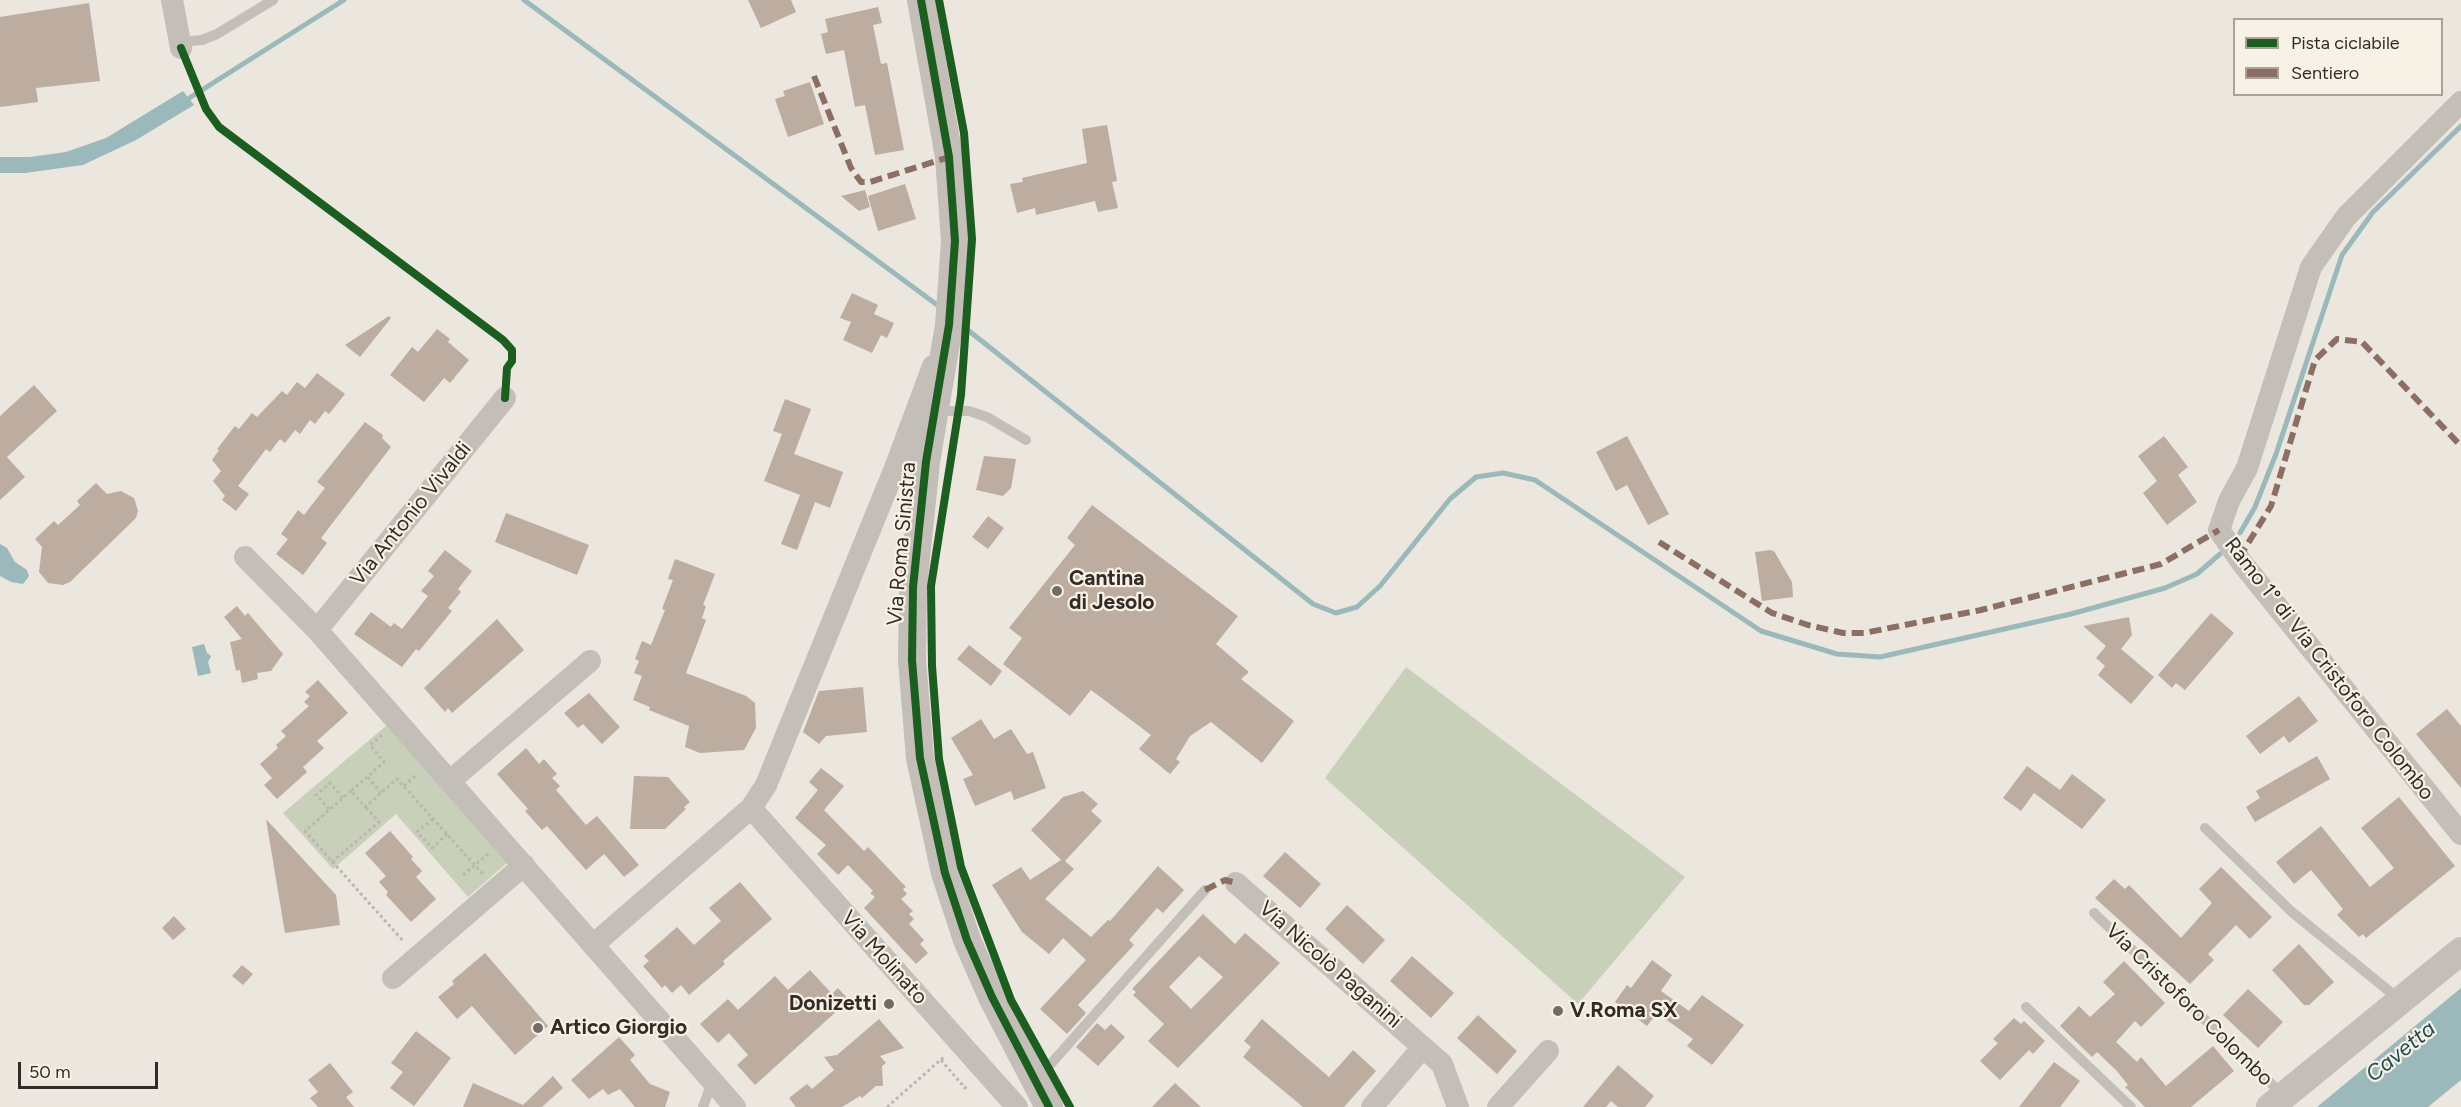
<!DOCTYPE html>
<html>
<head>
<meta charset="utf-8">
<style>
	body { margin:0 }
	#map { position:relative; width:2461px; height:1107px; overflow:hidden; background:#ebe6de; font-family:Figtree,sans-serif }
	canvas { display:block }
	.legend { position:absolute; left:2233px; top:18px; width:210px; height:78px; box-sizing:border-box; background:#f8f1e5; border:2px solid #a9a299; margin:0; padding:8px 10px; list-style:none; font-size:18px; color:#332b26 }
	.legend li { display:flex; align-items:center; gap:12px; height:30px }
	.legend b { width:30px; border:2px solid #a9a299 }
	.scale { position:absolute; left:18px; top:1062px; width:140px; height:27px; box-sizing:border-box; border:3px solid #332b26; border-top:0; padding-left:8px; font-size:18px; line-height:21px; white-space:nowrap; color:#332b26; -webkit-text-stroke:4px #f8f1e5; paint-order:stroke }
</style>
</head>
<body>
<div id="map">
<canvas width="2461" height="1107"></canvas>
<ul class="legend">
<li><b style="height:8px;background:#1b5e20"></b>Pista ciclabile</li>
<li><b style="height:8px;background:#8d6e63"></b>Sentiero</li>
</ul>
<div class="scale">50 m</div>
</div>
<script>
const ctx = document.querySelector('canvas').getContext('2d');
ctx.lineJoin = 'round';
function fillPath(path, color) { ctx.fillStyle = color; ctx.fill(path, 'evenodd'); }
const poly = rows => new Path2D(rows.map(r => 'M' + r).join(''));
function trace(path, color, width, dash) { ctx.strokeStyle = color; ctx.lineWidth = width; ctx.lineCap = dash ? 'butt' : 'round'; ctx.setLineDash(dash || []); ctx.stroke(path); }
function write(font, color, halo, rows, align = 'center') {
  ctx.font = font + ' Figtree,sans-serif'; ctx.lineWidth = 4.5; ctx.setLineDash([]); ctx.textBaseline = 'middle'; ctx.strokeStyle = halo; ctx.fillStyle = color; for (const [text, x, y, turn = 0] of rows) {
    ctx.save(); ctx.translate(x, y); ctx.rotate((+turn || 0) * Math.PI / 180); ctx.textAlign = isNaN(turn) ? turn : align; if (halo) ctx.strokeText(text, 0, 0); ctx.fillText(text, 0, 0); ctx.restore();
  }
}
fillPath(poly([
	[1406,667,1685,877,1578,1004,1325,778],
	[387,725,508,862,468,897,396,814,333,869,283,813]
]), '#c9d0b9');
fillPath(poly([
	[183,91,194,105,136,140,83,165,25,173,0,173,0,157,30,157,66,152,106,138],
	[0,544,7,548,15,562,27,570,29,576,23,584,11,582,0,576],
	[204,644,207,653,211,656,208,662,211,673,198,676,192,647],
	[2461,988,2461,1080,2428,1107,2317,1107]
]), '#9bb8ba');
trace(poly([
	[524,0,940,307],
	[183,102,344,0],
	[959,323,1313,604,1336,613,1357,607,1380,586,1450,499,1476,477,1503,473,1535,480,1761,631,1837,654,1880,657,2071,614,2165,588,2197,574,2220,554],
	[2240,533,2255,507,2276,454,2342,255,2373,212,2461,126]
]), '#9bb8ba', 5);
fillPath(poly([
	[748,0,791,0,796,12,761,28],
	[89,3,100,81,36,88,38,102,0,107,0,17],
	[878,7,882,23,873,25,881,64,887,63,904,150,875,155,865,105,855,107,844,50,826,54,821,34,828,32,825,19],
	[810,82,824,124,788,137,775,99,785,96,783,91],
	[1107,125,1117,181,1112,182,1118,208,1098,212,1095,201,1036,215,1035,208,1017,213,1010,184,1023,182,1022,178,1087,163,1082,129],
	[905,184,916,219,878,231,868,196],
	[865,190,870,207,859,211,841,196],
	[852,293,878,305,874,314,894,323,887,338,881,335,872,353,843,340,851,322,840,318],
	[389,316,391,318,360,357,345,345],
	[437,329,450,339,448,342,469,360,450,383,444,378,424,402,390,375,412,347,418,352],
	[317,373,345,394,329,414,325,411,315,424,310,420,300,434,295,430,285,443,280,439,270,452,266,449,238,486,249,494,236,511,222,500,225,496,213,481,221,471,212,460,219,450,217,449,235,426,239,429,252,413,257,417,282,391,287,395,297,382,305,388],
	[34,385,57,411,7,457,25,477,0,500,0,416],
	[785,399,811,409,794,454,843,472,830,508,815,502,797,550,781,544,800,495,764,481,782,434,773,431],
	[365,422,383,435,382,438,391,447,321,538,327,543,303,575,276,554,288,539,281,534,298,510,304,515,325,488,317,482],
	[1627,436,1669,514,1648,525,1627,485,1616,491,1596,452],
	[2164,436,2188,467,2178,475,2197,502,2167,525,2143,493,2157,481,2138,456],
	[984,456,1016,459,1011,488,1003,496,976,490],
	[96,483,107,494,121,491,134,498,138,511,136,518,70,582,63,585,48,583,39,572,42,547,35,539,54,521,58,525,80,505,77,501],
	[1092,505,1238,616,1216,644,1249,672,1241,679,1294,721,1262,763,1211,722,1190,736,1176,759,1180,762,1170,774,1139,749,1151,735,1091,690,1070,716,1003,664,1022,638,1009,628,1075,545,1067,538],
	[506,513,589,545,577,575,495,542],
	[988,516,1004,528,988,549,972,537],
	[445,550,472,571,458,589,461,592,448,608,452,611,419,651,416,649,402,667,354,634,371,612,391,627,394,623,402,629,428,596,421,591,434,576,428,571],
	[1770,550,1774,551,1792,582,1793,597,1762,601,1755,552],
	[675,559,715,574,703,605,706,606,702,618,706,620,686,673,746,696,755,703,756,728,744,750,700,753,685,747,689,726,649,710,650,707,633,700,642,676,634,673,639,661,635,659,642,641,651,645,665,610,662,609,673,580,668,579],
	[237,606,245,616,248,613,283,654,271,671,257,673,258,679,242,683,240,670,236,671,230,642,242,639,224,617],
	[2211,613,2234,633,2185,690,2176,683,2172,688,2158,675],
	[2129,617,2132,635,2121,649,2154,677,2131,704,2098,675,2105,666,2096,658,2106,646,2083,626],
	[497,619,524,650,452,713,448,708,445,712,424,688],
	[969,645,1002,671,991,686,957,659],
	[318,680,348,713,317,741,324,748,303,767,307,772,277,799,264,785,272,778,260,764,278,748,276,745,286,736,281,731,309,706,304,702,310,696,305,692],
	[863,687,867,732,826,736,819,744,803,732,819,691],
	[589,693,620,727,602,744,583,724,578,728,564,713],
	[2299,696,2318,721,2289,743,2284,736,2260,754,2246,736],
	[2447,709,2461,726,2461,788,2416,734],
	[981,719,994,739,1011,729,1027,754,1033,752,1046,788,1014,800,1011,791,975,806,963,779,973,775,951,738],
	[526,748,539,764,544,759,557,774,552,778,560,786,556,790,586,825,597,816,639,865,624,877,604,854,586,870,547,826,542,830,525,811,528,809,497,774],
	[2317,756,2330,779,2255,822,2246,807,2260,798,2256,791],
	[2027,766,2060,790,2072,774,2106,800,2082,829,2034,793,2021,811,2003,798],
	[821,768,844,786,824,810,864,851,868,847,906,887,903,889,907,894,901,899,913,911,909,914,914,919,909,924,924,940,920,944,928,953,916,964,864,908,875,897,870,893,873,891,848,865,838,875,817,854,826,845,795,818,818,790,809,782],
	[634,776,668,777,690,802,684,807,686,809,665,829,630,829],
	[1083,791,1098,804,1091,811,1102,821,1065,861,1074,869,1045,899,1091,937,1108,920,1110,921,1158,866,1184,890,1163,913,1157,908,1129,940,1134,945,1078,1005,1086,1013,1067,1034,1040,1009,1086,960,1063,938,1049,954,1022,932,992,885,1021,867,1030,880,1061,860,1031,830,1063,797],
	[2399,797,2455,866,2366,938,2363,934,2359,937,2337,915,2343,909,2311,870,2294,884,2276,862,2321,826,2370,887,2394,868,2361,828],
	[266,819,336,895,340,925,285,933],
	[390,831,413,857,411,859,422,871,416,877,436,899,411,922,386,895,388,892,379,882,386,876,365,853],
	[1285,852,1321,884,1300,908,1263,876],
	[2221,867,2272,917,2250,939,2236,925,2208,954,2214,960,2190,984,2095,898,2114,879,2125,889,2129,885,2181,938,2212,903,2199,889],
	[740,882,772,919,723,961,725,964,689,995,681,985,672,993,665,985,662,988,643,966,649,961,644,956,677,927,694,945,721,921,709,908],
	[1347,905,1385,940,1363,964,1325,929],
	[1203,914,1235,944,1245,933,1280,963,1178,1068,1148,1041,1164,1024,1133,995,1136,992,1132,989],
	[1199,956,1223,977,1191,1009,1169,987],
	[174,916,186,929,173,940,162,928],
	[2299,944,2334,982,2309,1005,2304,1005,2272,970],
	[485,953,548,1026,515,1055,472,1006,457,1019,438,997,454,984,452,981],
	[1412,956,1454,993,1431,1018,1390,981],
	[1652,960,1672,975,1661,991,1689,1011,1702,995,1744,1025,1712,1065,1687,1046,1693,1039,1657,1013,1647,1026,1615,1002,1627,985,1631,988],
	[2124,961,2165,1003,2141,1027,2135,1021,2116,1042,2137,1062,2141,1057,2166,1086,2213,1046,2234,1071,2191,1107,2145,1107,2125,1087,2128,1085,2117,1071,2097,1052,2092,1057,2060,1026,2079,1006,2090,1017,2115,994,2103,982],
	[242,965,253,974,243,985,232,976],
	[810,970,832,994,838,988,849,1000,755,1085,737,1065,748,1055,729,1033,718,1043,700,1024,728,999,738,1010,775,976,788,990],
	[2248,989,2283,1022,2258,1048,2223,1015],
	[1478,1015,1517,1051,1497,1074,1457,1038],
	[2014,1018,2021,1024,2024,1021,2045,1041,2033,1054,2029,1050,2000,1080,1980,1061,1998,1043,1993,1039],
	[879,1019,904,1048,880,1056,886,1063,882,1066,883,1086,876,1086,862,1098,860,1096,842,1107,796,1107,789,1098,807,1084,812,1089,834,1070,824,1057,837,1055],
	[1262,1019,1329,1077,1353,1050,1376,1071,1344,1107,1303,1107,1243,1057,1251,1047,1244,1041],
	[1097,1023,1105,1030,1111,1024,1125,1037,1098,1066,1076,1047],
	[416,1031,451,1058,414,1106,390,1088,403,1072,391,1063],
	[619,1037,635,1055,630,1060,650,1084,670,1092,665,1107,635,1107,620,1089,608,1095,603,1089,589,1099,571,1080],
	[2054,1062,2080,1081,2060,1107,2019,1107],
	[330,1063,353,1092,346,1097,354,1107,318,1107,310,1098,318,1092,308,1080],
	[1618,1065,1654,1096,1645,1107,1618,1107,1611,1101,1606,1107,1583,1107],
	[553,1076,563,1088,542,1107,463,1107,473,1083,523,1105],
	[1175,1083,1201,1107,1152,1107]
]), '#bdaca0');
trace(poly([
	[382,735,370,745,384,762,351,791,365,807,397,779,483,874],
	[368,777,381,793],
	[404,786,417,774],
	[351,791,305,831,404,942],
	[329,809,316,795,330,783,343,798],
	[433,819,417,832,432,848,447,834],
	[332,862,379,822,366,807],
	[463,875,488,854],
	[941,1060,965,1088,968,1084],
	[887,1107,944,1057]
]), '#bcb6b0', 3, [3, 3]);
trace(poly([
	[180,42,202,40,217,34,273,0],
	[937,411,969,411,987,417,1026,440],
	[2205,828,2292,912,2400,1000],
	[2094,913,2282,1094],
	[2026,1007,2131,1107],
	[1034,1072,1048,1067,1205,890],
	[703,1107,712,1082]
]), '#c3beb8', 10);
trace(poly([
	[172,0,181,48],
	[2461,102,2346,217,2311,267,2247,468,2229,501,2219,530,2242,563,2461,834],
	[895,468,933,366],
	[245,557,317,630,735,1107],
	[317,630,505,398],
	[450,781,590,661],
	[751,808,1017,1107],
	[1236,883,1442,1064,1458,1107],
	[593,945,751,808,766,785,895,468,912,460,926,462],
	[393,978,524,865],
	[1372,1107,1423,1047],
	[1498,1107,1548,1051]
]), '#c3beb8', 22);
trace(poly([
	[921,0,949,157,955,241,949,325,926,462,913,587,912,660,920,758,945,873,967,940,992,997,1049,1107],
	[2270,1107,2461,951]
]), '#c3beb8', 28);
trace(poly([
	[814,76,851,168,861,182,870,182,949,157],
	[1659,542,1772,613,1808,625,1843,633,1864,633,1981,610,2161,564,2219,530],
	[2239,558,2271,506,2315,360,2337,339,2362,342,2461,446],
	[1205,890,1225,880,1236,883]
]), '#8d6e63', 6, [12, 6]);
trace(poly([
	[921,0,949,157,955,241,949,325,926,462,913,587,912,660,920,758,945,873,967,940,992,997,1049,1107],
	[939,0,964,133,972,239,961,395,931,586,932,666,939,759,961,867,1011,1000,1070,1107],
	[181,48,206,109,219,127,503,340,512,350,512,361,507,368,505,398]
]), '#1b5e20', 8);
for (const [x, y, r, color] of [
	[1057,591,6,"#736c66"],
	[889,1004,6,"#736c66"],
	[1558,1011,6,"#736c66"],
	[538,1028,6,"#736c66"]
]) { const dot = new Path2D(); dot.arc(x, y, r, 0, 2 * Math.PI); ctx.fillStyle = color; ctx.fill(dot); trace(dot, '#f8f1e5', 2); }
write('21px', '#332b26', '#f8f1e5', [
	["Via Antonio Vivaldi",411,514,-51],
	["Via Roma Sinistra",902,544,-85],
	["Ramo 1° di Via Cristoforo Colombo",2329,669,52],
	["Via Molinato",884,958,48],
	["Via Nicolò Paganini",1330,965,41],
	["Via Cristoforo Colombo",2189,1005,44]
]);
write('bold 21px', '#332b26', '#f8f1e5', [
	["Cantina",1069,579],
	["di Jesolo",1069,603],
	["Donizetti",877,1004,"right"],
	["V.Roma SX",1570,1011],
	["Artico Giorgio",550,1028]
], 'left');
write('italic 22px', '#1e4a52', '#f8f1e5', [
	["Cavetta",2401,1052,-39]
]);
</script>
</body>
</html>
